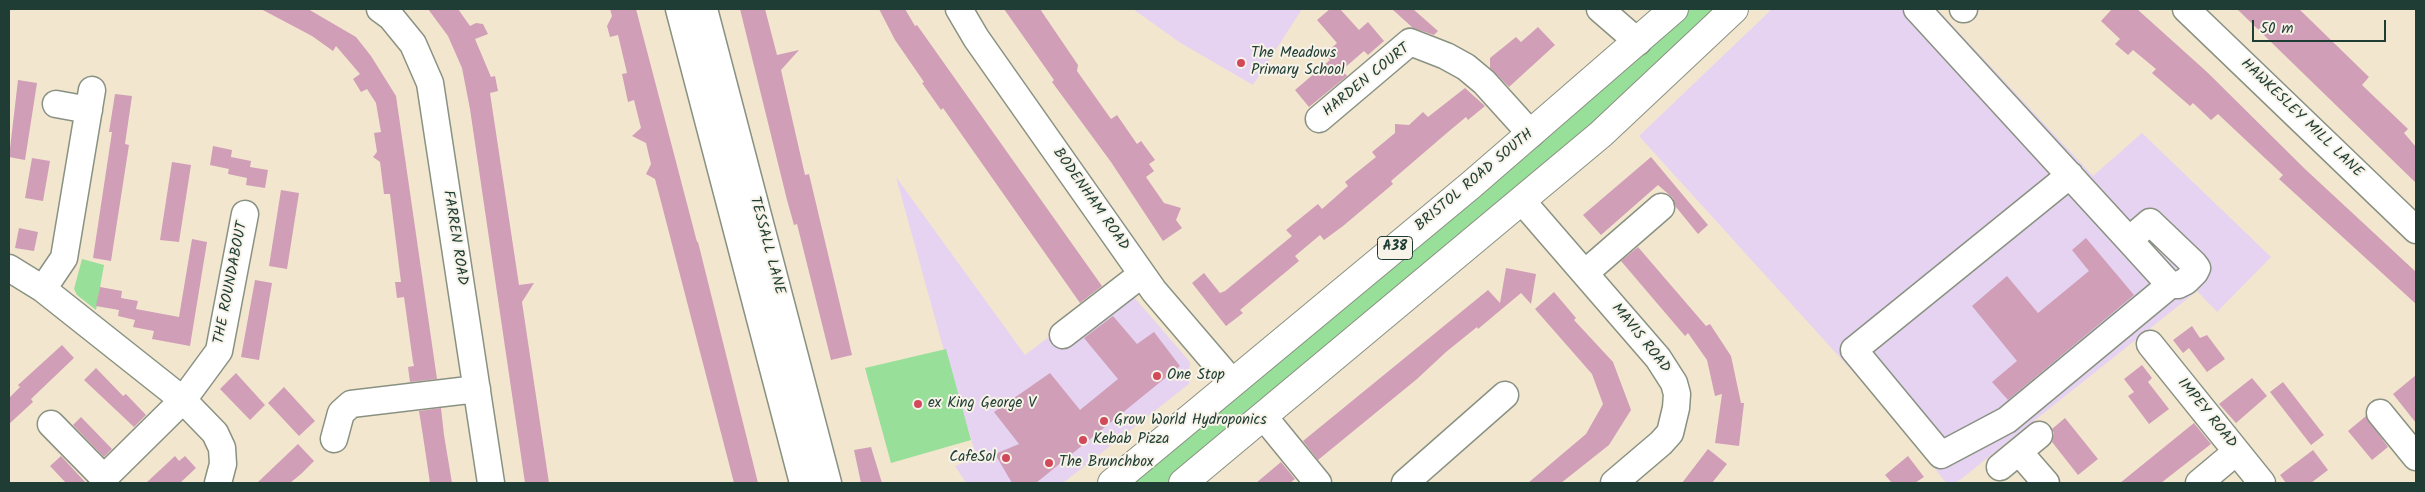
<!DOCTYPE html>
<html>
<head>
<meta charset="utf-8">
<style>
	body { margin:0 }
	#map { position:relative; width:2425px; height:492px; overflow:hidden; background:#f3e6cf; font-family:Kalam,sans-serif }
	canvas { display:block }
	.frame { position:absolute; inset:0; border:10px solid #1f3d34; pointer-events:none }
	.scale { position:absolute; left:2252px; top:20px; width:134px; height:22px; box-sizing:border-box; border:2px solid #1f3d34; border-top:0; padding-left:6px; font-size:15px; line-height:18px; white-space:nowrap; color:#1f3d34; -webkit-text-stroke:4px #f7f3e8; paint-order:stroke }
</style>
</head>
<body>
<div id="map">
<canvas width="2425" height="492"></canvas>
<div class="frame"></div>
<div class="scale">50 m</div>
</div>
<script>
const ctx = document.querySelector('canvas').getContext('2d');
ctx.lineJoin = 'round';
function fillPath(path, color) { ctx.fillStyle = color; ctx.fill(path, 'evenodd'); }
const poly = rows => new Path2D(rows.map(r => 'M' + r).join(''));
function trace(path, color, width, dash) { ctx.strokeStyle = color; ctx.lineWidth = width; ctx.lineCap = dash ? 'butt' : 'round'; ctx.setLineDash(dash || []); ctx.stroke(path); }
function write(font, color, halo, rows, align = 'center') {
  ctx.font = font + ' Kalam,sans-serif'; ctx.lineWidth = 4; ctx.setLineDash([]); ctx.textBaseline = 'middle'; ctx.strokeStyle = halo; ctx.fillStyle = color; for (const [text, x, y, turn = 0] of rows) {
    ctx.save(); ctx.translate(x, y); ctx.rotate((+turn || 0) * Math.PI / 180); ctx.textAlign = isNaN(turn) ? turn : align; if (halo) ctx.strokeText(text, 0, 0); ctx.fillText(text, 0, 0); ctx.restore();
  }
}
fillPath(poly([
	[1133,9,1302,9,1253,85,1179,42],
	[1772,9,1937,9,2093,176,2142,133,2271,257,2217,312,2197,291,1956,483,1946,483,1903,427,1639,136],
	[896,177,1025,355,1121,282,1190,362,1189,384,1063,483,966,483,955,466,977,458,941,340]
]), '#e5d3f1');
fillPath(poly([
	[1690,9,1723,9,1610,118,1171,483,1126,483,1610,83],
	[82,259,104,265,96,310,77,295,74,289],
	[946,349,971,440,891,463,865,368]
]), '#98df99');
fillPath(poly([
	[261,9,308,9,356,37,371,56,396,96,437,379,410,382,408,367,414,366,413,362,404,297,397,298,395,282,401,282,390,194,384,194,380,162,373,157,377,152,374,133,381,132,376,103,367,89,361,92,353,79,360,74,336,46,333,51,312,36],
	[428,9,458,9,470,26,476,23,483,24,488,34,475,39,491,77,495,76,498,91,490,93,519,285,534,283,522,302,549,483,525,483,470,109,462,68,448,36],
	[610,9,636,9,697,242,698,242,758,483,734,483,659,194,655,179,646,174,651,164,646,143,632,136,641,128,634,100,628,102,622,74,627,73,618,35,610,37,607,26,612,16],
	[740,9,765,9,777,55,799,50,781,70,805,175,809,174,852,355,831,360,797,224,794,225,787,200],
	[879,9,905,9,915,26,917,25,1102,286,1080,303,943,108,941,110,922,83,924,82,895,40],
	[1004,9,1040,9,1078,65,1077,71,1111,119,1117,115,1137,144,1141,141,1155,160,1149,164,1154,171,1146,177,1164,203,1181,208,1176,220,1182,228,1163,241,1111,162,1052,82,1054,80],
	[1330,9,1340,9,1359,30,1368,22,1384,41,1368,55,1364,51,1342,70,1347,76,1309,107,1295,90,1330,60,1325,54,1337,43,1317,20],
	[1392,9,1413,9,1438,31,1434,35,1413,28],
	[2112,9,2137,9,2207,72,2305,169,2416,272,2416,304,2279,179,2283,175,2218,114,2211,120,2193,103,2190,106,2152,73,2156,69,2133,50,2128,55,2115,44,2120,39,2101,21],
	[2237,9,2299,9,2369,77,2362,85,2408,129,2404,133,2416,147,2416,183],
	[1538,27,1555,45,1509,87,1490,68,1490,58,1516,37,1521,42],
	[18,80,37,83,25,160,9,157],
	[1465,88,1485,106,1468,120,1466,117,1448,132,1391,181,1393,184,1343,226,1324,240,1320,235,1295,256,1299,261,1240,310,1243,313,1226,326,1192,283,1204,273,1220,293,1225,291,1292,236,1286,230,1318,204,1322,209,1348,186,1345,182,1376,157,1372,152,1395,133,1395,124,1409,125,1423,112,1428,117],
	[115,94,132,96,125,144,129,145,111,261,93,258,112,132,109,132],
	[213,146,232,150,229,169,210,165],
	[231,157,251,161,250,167,268,170,265,188,246,185,247,178,228,174],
	[1651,157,1708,225,1698,234,1676,207,1673,198,1658,185,1601,235,1583,215],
	[32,158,50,161,43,201,25,198],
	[172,162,191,165,179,242,160,240],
	[281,190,299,193,287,269,269,266],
	[19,228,38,232,34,251,15,248],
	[2086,238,2134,295,2008,400,1992,382,2017,361,1972,306,2007,276,2038,313,2089,271,2072,250],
	[192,239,207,242,190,346,152,339,154,331,133,327,135,320,118,316,119,310,96,306,100,287,122,291,121,298,138,301,136,309,179,317],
	[1638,247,1706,326,1710,324,1731,356,1741,403,1744,403,1739,446,1715,443,1722,394,1715,396,1707,360,1688,333,1685,336,1621,261],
	[1506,268,1536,274,1531,304,1521,293,1478,329,1477,327,1446,352,1417,379,1318,460,1303,441,1488,290,1500,303],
	[255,280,272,283,259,360,241,357],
	[1554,292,1576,318,1574,320,1613,362,1631,410,1609,445,1561,483,1528,483,1586,434,1603,404,1592,374,1535,309],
	[1113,316,1137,344,1154,332,1180,366,1036,483,1012,483,995,454,1019,444,994,412,1050,373,1080,410,1118,379,1084,338],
	[2192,326,2200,338,2207,335,2225,359,2207,372,2189,348,2183,353,2173,340],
	[62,345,74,358,31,399,33,402,9,424,9,398,20,387,18,385],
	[2142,365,2152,378,2148,382,2169,409,2149,424,2128,396,2134,392,2124,379],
	[96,368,123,396,126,394,146,415,134,427,84,380],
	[236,373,265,405,250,420,220,389],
	[2416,375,2416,423,2393,394],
	[2252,378,2267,396,2236,423,2219,404],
	[2283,382,2324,435,2311,445,2270,392],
	[284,387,315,421,299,436,268,403],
	[441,408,444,435,452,483,430,483,423,436,419,411],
	[2366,416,2388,447,2372,460,2348,431],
	[81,417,112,449,104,457,73,425],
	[2065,418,2098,459,2078,475,2052,442,2054,433,2052,429],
	[2194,423,2211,444,2161,483,2120,483],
	[298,444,314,461,301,474,290,483,257,483],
	[871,447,882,483,861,483,854,450],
	[1708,449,1727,464,1712,483,1682,483],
	[2313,450,2328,470,2311,483,2286,483,2280,475],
	[61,456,86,483,66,483,50,466],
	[175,456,179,461,185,456,196,468,180,483,146,483],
	[1908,456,1924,477,1915,483,1892,483,1885,475],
	[1281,462,1295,479,1290,483,1256,483]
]), '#d09eb7');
const minor = poly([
	[380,9,391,17,413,44,430,83,491,483],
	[679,9,803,483],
	[704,9,828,483],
	[959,9,976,38,1154,291,1232,382],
	[1600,9,1638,42],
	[1917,9,1918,10,2129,240,2170,285,2007,420,1941,455,1854,350,2070,175],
	[1963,9,1964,9],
	[2186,9,2416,230],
	[56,104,89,110],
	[1319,119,1410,42,1446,56,1466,67,1484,82,1531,134],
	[1522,201,1658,358,1674,383,1677,394,1676,408,1670,433,1661,443,1614,483],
	[2129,240,2150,222,2194,264,2197,268,2195,272,2186,281,2178,285,2170,285],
	[9,268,43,289,183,400,215,433,222,448,223,464,218,483],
	[1585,273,1661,207],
	[43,289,64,258,92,90],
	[1063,335,1142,274],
	[2150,344,2262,483],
	[2380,413,2416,457],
	[1264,417,1318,483],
	[51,424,104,478,183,400,219,351,245,214],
	[334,439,341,413,351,404,477,389],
	[2019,452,2046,483],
	[2000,467,2039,435],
	[1405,483,1505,395],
	[2199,483,2236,452]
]);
const highway = poly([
	[1112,483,1471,185,1674,9],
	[1183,483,1601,134,1734,9]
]);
trace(minor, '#899282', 29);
trace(highway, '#899282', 30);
trace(minor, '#fff', 26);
trace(highway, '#fff', 28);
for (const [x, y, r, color] of [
	[1241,63,5,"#d1495b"],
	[1157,376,5,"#d1495b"],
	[918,404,5,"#d1495b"],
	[1104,421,5,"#d1495b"],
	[1083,440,5,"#d1495b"],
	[1006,458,5,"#d1495b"],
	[1049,463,5,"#d1495b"]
]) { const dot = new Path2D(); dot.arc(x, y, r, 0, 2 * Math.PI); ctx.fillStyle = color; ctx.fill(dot); trace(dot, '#f7f3e8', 2); }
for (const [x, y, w] of [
	[1395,248,35]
]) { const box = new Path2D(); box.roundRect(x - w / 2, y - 11.5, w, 23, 4); ctx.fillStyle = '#f7f3e8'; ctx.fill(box); trace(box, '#1f3d34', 1); }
write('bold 14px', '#1f3d34', null, [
	["A38",1395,248]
]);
write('15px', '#1f3d34', '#f7f3e8', [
	["The Meadows",1251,54],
	["Primary School",1251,71],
	["One Stop",1167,376],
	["ex King George V",928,404],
	["Grow World Hydroponics",1114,421],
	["Kebab Pizza",1093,440],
	["CafeSol",996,458,"right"],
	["The Brunchbox",1059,463]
], 'left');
write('15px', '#1f3d34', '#f7f3e8', [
	["HARDEN COURT",1367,81,-39],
	["HAWKESLEY MILL LANE",2301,119,44],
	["BRISTOL ROAD SOUTH",1475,181,-40],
	["BODENHAM ROAD",1090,200,55],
	["FARREN ROAD",454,238,81],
	["TESSALL LANE",766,246,75],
	["THE ROUNDABOUT",232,283,-79],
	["MAVIS ROAD",1640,339,51],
	["IMPEY ROAD",2206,414,51]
]);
</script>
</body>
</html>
